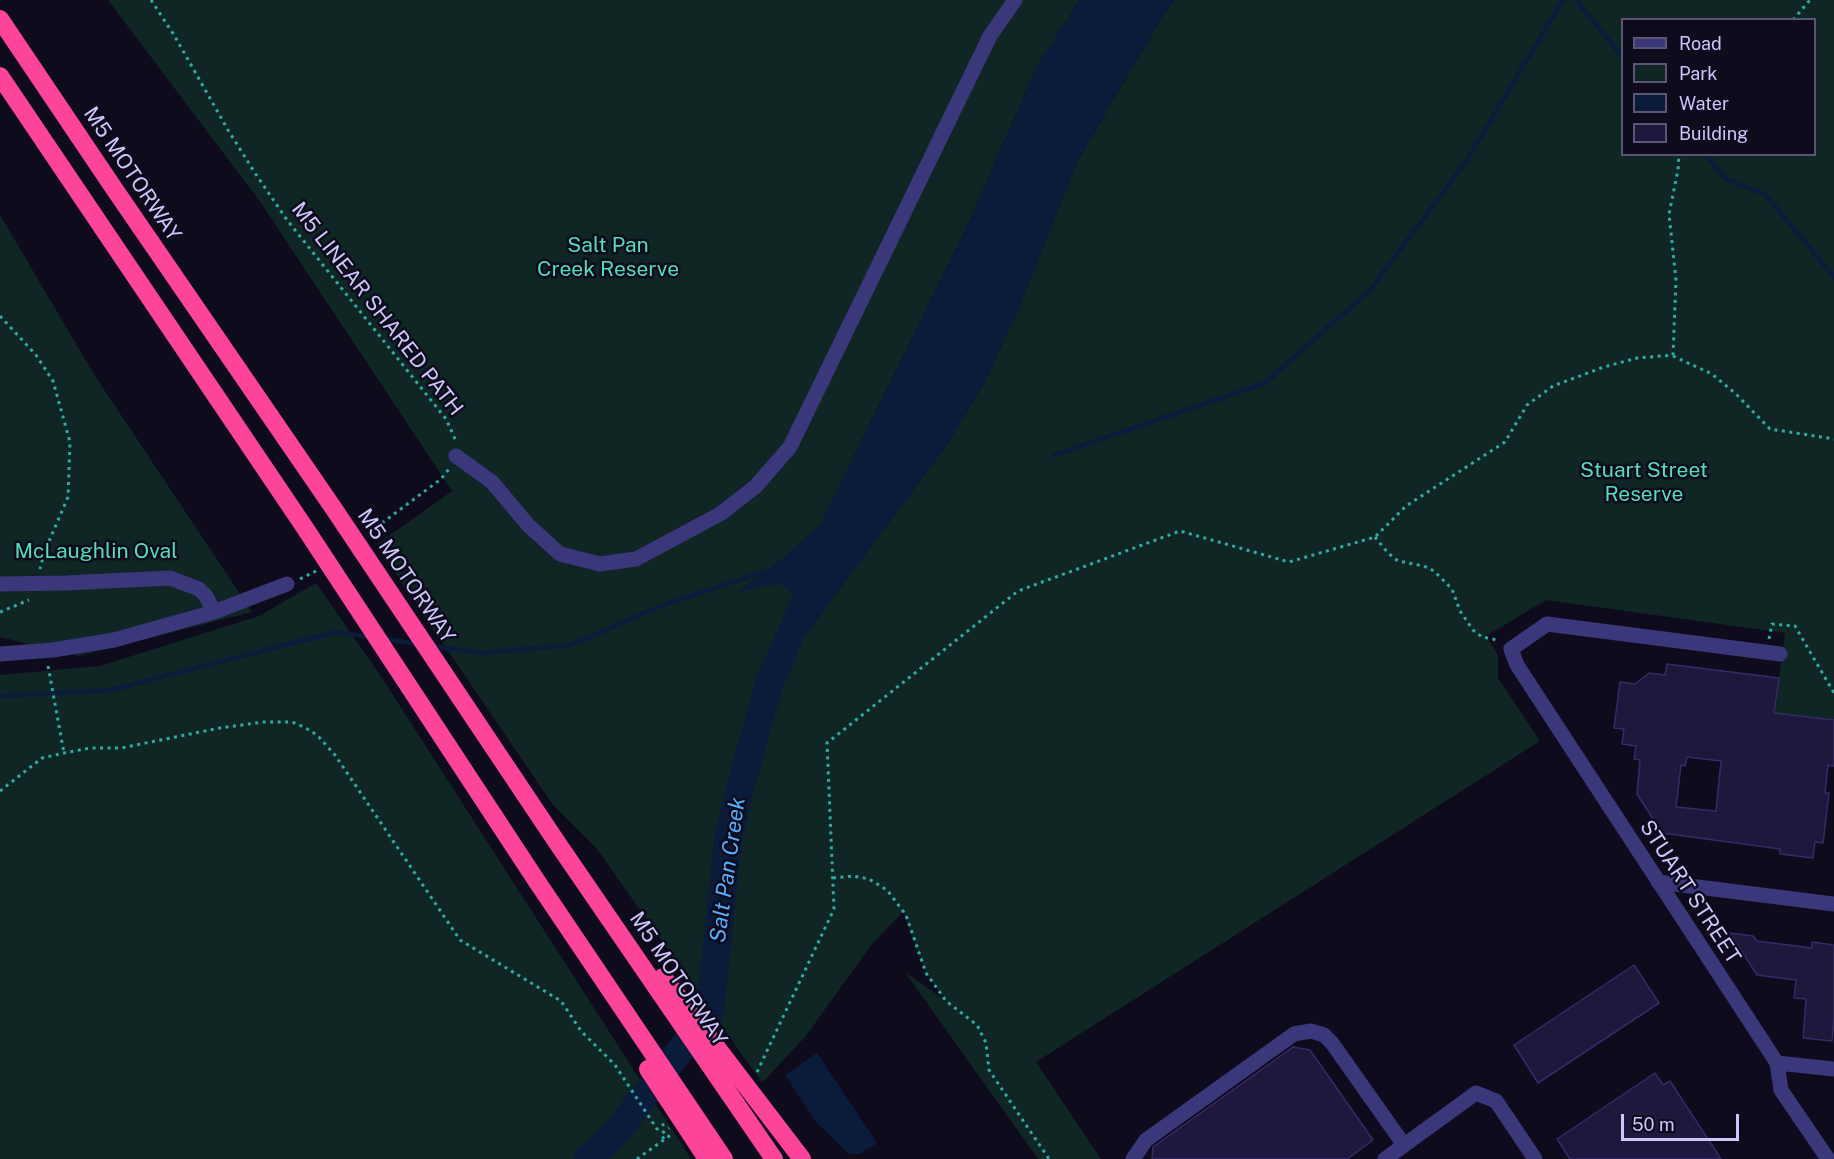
<!DOCTYPE html>
<html>
<head>
<meta charset="utf-8">
<style>
	body { margin:0 }
	#map { position:relative; width:1834px; height:1159px; overflow:hidden; background:#0e0b1c; font-family:"Public Sans",sans-serif }
	canvas { display:block }
	.legend { position:absolute; left:1621px; top:18px; width:195px; height:138px; box-sizing:border-box; background:#0e0b1c; border:2px solid #5b5676; margin:0; padding:8px 10px; list-style:none; font-size:18px; color:#cec7fe }
	.legend li { display:flex; align-items:center; gap:12px; height:30px }
	.legend b { width:30px; border:2px solid #5b5676 }
	.scale { position:absolute; left:1621px; top:1114px; width:118px; height:27px; box-sizing:border-box; border:3px solid #cec7fe; border-top:0; padding-left:8px; font-size:18px; line-height:21px; white-space:nowrap; color:#cec7fe; -webkit-text-stroke:4px #0e0b1c; paint-order:stroke }
</style>
</head>
<body>
<div id="map">
<canvas width="1834" height="1159"></canvas>
<ul class="legend">
<li><b style="height:8px;background:#3a377a"></b>Road</li>
<li><b style="height:16px;background:#0f2625"></b>Park</li>
<li><b style="height:16px;background:#0b1c3b"></b>Water</li>
<li><b style="height:16px;background:#1f183c"></b>Building</li>
</ul>
<div class="scale">50 m</div>
</div>
<script>
const ctx = document.querySelector('canvas').getContext('2d');
ctx.lineJoin = 'round';
function fillPath(path, color) { ctx.fillStyle = color; ctx.fill(path, 'evenodd'); }
const poly = rows => new Path2D(rows.map(r => 'M' + r).join(''));
function trace(path, color, width, dash) { ctx.strokeStyle = color; ctx.lineWidth = width; ctx.lineCap = dash ? 'butt' : 'round'; ctx.setLineDash(dash || []); ctx.stroke(path); }
function write(font, color, halo, rows, align = 'center') {
  ctx.font = font + ' "Public Sans",sans-serif'; ctx.lineWidth = 5; ctx.setLineDash([]); ctx.textBaseline = 'middle'; ctx.strokeStyle = halo; ctx.fillStyle = color; for (const [text, x, y, turn = 0] of rows) {
    ctx.save(); ctx.translate(x, y); ctx.rotate((+turn || 0) * Math.PI / 180); ctx.textAlign = isNaN(turn) ? turn : align; if (halo) ctx.strokeText(text, 0, 0); ctx.fillText(text, 0, 0); ctx.restore();
  }
}
fillPath(poly([
	[108,0,1080,0,1037,66,969,222,820,525,780,561,739,591,780,583,807,603,805,635,946,446,986,380,1020,305,1077,162,1163,15,1175,0,1834,0,1834,720,1774,713,1785,633,1546,600,1486,636,1498,655,1498,678,1540,741,1036,1062,1101,1159,1038,1159,905,972,945,1000,926,973,903,912,872,944,805,1037,762,1083,597,849,553,805,376,545,452,491,261,203],
	[1622,20,1814,20,1814,154,1622,154],
	[0,215,95,376,252,612,79,656,0,637],
	[316,583,382,678,691,1159,0,1159,0,675,100,666,259,616]
]), '#0f2625');
fillPath(poly([
	[1080,0,1175,0,1163,15,1077,162,1020,305,986,380,946,446,805,636,807,603,780,583,738,592,780,561,820,525,969,222,1037,66],
	[817,1053,877,1143,860,1154,849,1154,816,1122,785,1075]
]), '#0b1c3b');
trace(poly([
	[1576,0,1622,56],
	[1705,154,1726,179,1765,194,1834,277],
	[1055,455,1265,383,1369,291,1467,160,1563,0],
	[385,639,418,644],
	[432,646,482,653,571,645,663,605,769,570],
	[0,696,111,690,336,632,370,637]
]), '#0b1c3b', 4.5);
trace(poly([
	[587,1159,614,1135,710,1012,728,839,738,796,769,684,820,566]
]), '#0b1c3b', 28);
const building = poly([
	[1667,664,1779,678,1774,713,1834,720,1834,766,1828,765,1825,793,1829,793,1823,843,1815,842,1813,858,1780,854,1780,849,1662,833,1637,794,1640,760,1634,759,1636,746,1622,744,1624,729,1614,728,1620,682,1635,684,1649,673,1665,675,1667,664],
	[1687,757,1721,761,1716,811,1676,807,1681,765,1685,766,1687,757],
	[1730,933,1753,936,1757,941,1812,948,1812,942,1834,945,1834,1019,1832,1041,1803,1038,1806,999,1794,998,1796,980,1757,975,1730,933],
	[1634,965,1659,1003,1538,1083,1514,1045,1634,965],
	[1293,1047,1310,1050,1373,1140,1347,1159,1152,1159,1153,1147,1293,1047],
	[1655,1073,1663,1085,1670,1081,1721,1159,1570,1159,1557,1139,1655,1073]
]);
fillPath(building, '#1f183c');
trace(building, '#372a68', 1.5);
trace(poly([
	[151,0,174,35,228,130,255,173,287,220,446,419,456,441],
	[1793,20,1810,0],
	[0,316,36,355,53,381,70,442,68,497,44,553,40,569],
	[1673,356,1712,374,1736,394,1770,429,1834,439],
	[370,532,441,479,449,469],
	[1375,537,1388,553,1398,561,1424,566,1434,571,1452,589,1460,611,1473,630,1482,637,1493,639,1499,642],
	[300,579,316,571],
	[0,612,29,600],
	[1769,639,1772,624,1795,626,1834,693],
	[48,666,64,753],
	[0,791,42,758,64,753,90,748,121,748,220,728,263,722,292,722,304,727,317,735,335,755,460,940,561,1001,581,1031,615,1065,657,1129,664,1124],
	[833,878,853,876,869,879,887,890,906,915,926,973,946,1001,977,1025,986,1043,989,1070,1049,1159],
	[757,1072,834,909,827,743,1018,591,1180,531,1289,562,1375,537,1406,506,1505,442,1527,405,1553,386,1604,367,1637,358,1673,355,1676,280,1669,214,1678,170,1679,154],
	[664,1139,661,1134,669,1128],
	[637,1159,672,1134]
]), '#2eaba5', 3, [3, 4.5]);
trace(poly([
	[456,456,492,482,528,525,560,554,600,564,636,559,720,514,755,487,790,447,990,36,1015,0],
	[0,584,66,583,170,578,199,589,206,596,214,612],
	[0,654,53,650,114,640,214,612,287,584],
	[1780,654,1547,624,1511,649,1517,665,1777,1063,1781,1090,1828,1159],
	[1658,882,1834,904],
	[1777,1063,1834,1069],
	[1133,1159,1146,1140,1294,1034,1311,1031,1324,1035,1332,1043,1404,1145],
	[1385,1159,1476,1093,1496,1101,1535,1159]
]), '#3a377a', 15);
trace(poly([
	[0,19,113,187,334,509,556,841,774,1159],
	[0,76,305,528,536,880,724,1159],
	[663,977,802,1159],
	[648,1069,707,1159]
]), '#fc449b', 18);
write('21px', '#cec7fe', '#0e0b1c', [
	["M5 MOTORWAY",132,174,56],
	["M5 LINEAR SHARED PATH",377,309,52],
	["M5 MOTORWAY",406,576,56],
	["STUART STREET",1690,892,57],
	["M5 MOTORWAY",678,979,56]
]);
write('21px', '#55dcbb', '#0e0b1c', [
	["Salt Pan",608,246],
	["Creek Reserve",608,270],
	["Stuart Street",1644,471],
	["Reserve",1644,495],
	["McLaughlin Oval",96,552]
]);
write('italic 22px', '#57affd', '#0e0b1c', [
	["Salt Pan Creek",728,870,-82]
]);
</script>
</body>
</html>
